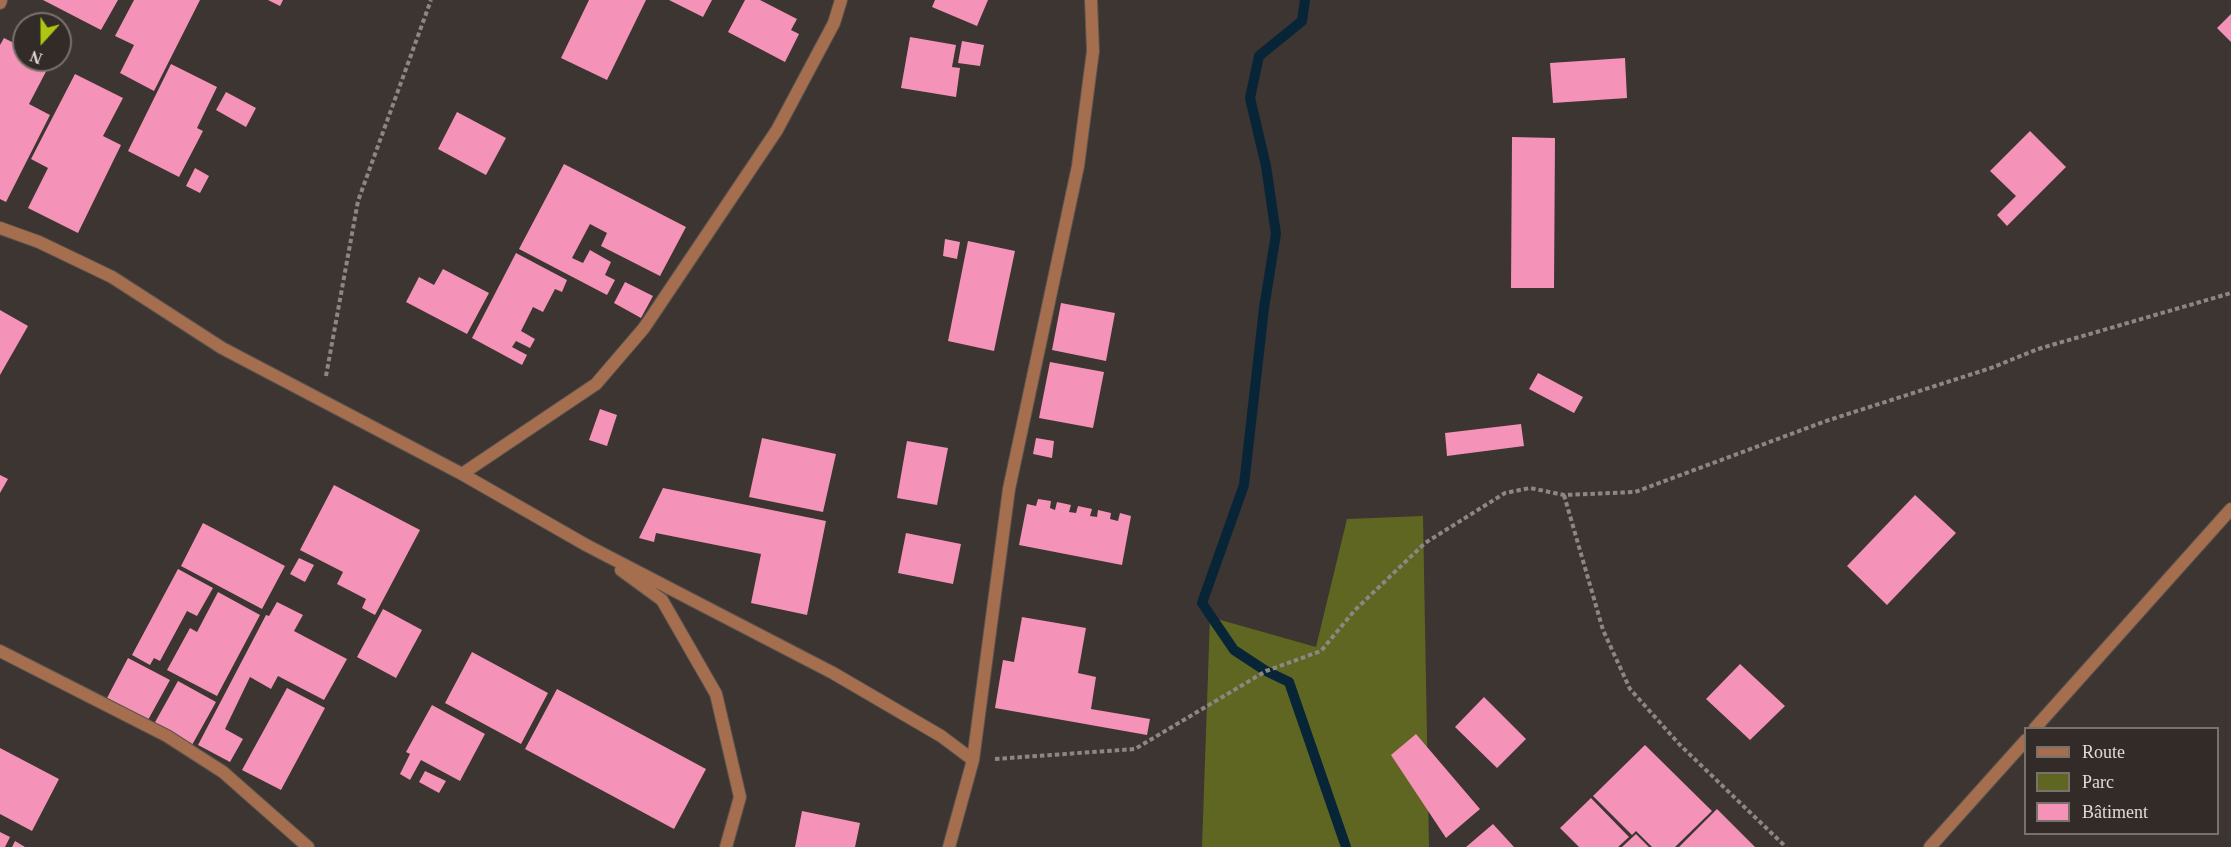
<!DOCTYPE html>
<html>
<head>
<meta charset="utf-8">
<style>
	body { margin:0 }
	#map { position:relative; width:2231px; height:847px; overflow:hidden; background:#3c3531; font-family:Georgia,serif }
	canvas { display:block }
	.legend { position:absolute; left:2024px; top:727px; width:195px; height:108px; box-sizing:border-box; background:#322b27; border:2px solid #78716e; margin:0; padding:8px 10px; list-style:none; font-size:18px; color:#e0dbd9 }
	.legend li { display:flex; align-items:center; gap:12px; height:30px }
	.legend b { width:30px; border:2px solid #78716e }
	.north { position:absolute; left:12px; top:12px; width:60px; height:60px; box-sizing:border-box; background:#322b27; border:2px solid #78716e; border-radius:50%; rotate:201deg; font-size:16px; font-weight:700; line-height:24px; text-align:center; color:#e0dbd9 }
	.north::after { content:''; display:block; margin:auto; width:21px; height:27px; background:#acc612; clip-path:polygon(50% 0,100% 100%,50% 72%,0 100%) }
</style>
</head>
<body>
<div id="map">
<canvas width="2231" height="847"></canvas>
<ul class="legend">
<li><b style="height:8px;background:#a56e4e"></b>Route</li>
<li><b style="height:16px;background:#5f6622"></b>Parc</li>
<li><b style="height:16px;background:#f492b7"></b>Bâtiment</li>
</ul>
<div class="north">N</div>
</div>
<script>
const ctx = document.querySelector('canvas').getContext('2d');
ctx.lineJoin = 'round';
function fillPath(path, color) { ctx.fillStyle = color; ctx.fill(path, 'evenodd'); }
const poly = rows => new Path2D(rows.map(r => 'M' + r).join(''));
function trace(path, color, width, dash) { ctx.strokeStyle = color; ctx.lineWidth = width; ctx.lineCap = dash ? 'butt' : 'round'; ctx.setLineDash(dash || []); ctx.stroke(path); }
fillPath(poly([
	[1423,516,1429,847,1202,847,1210,617,1316,647,1347,519]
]), '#5f6622');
trace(poly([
	[1305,0,1302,21,1259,56,1250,98,1266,166,1276,234,1264,308,1244,485,1202,603,1234,650,1266,671,1289,682,1346,847]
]), '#082538', 10);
fillPath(poly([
	[43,0,118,0,101,30],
	[134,0,200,0,154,91,120,73,134,45,115,36],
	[268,0,283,0,280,6],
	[589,0,646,0,607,80,561,58],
	[669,0,712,0,703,17],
	[745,0,760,0,797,19,791,30,799,34,785,62,728,32],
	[935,0,988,0,977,26,932,7],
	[2231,14,2231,42,2217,28],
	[910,37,956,45,952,67,960,68,956,97,901,88],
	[4,38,24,48,24,60,51,62,29,104,50,115,6,202,0,199,0,45],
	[962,41,984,45,980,66,958,63],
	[1625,58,1627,98,1553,103,1550,63],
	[171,64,217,87,197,128,203,131,179,177,128,151],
	[75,74,123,98,103,136,121,145,78,233,28,208,48,168,31,159],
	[226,92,256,108,246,127,216,110],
	[457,112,506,138,486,175,438,149],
	[2030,131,2066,167,2007,226,1997,215,2016,196,1990,171],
	[1512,137,1555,138,1554,288,1511,288],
	[564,164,686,227,660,276,601,246,607,233,590,224,572,258,583,263,590,250,611,262,605,275,615,280,607,295,519,249],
	[195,168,209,176,200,193,186,186],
	[945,239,960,242,957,259,943,256],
	[968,241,1015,251,994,351,948,341],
	[516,253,567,280,562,292,555,289,543,312,533,307,521,331,535,339,530,348,516,341,512,347,527,355,522,365,472,338],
	[443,269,489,293,467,334,406,302,419,277,434,285],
	[625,282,653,296,641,318,614,303],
	[1061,303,1115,313,1106,361,1052,350],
	[0,310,28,326,0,375],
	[1050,362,1104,372,1093,428,1039,418],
	[1538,373,1583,397,1574,413,1529,389],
	[600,409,617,415,607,446,589,440],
	[1521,424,1524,446,1447,456,1445,433],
	[762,438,836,454,823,512,749,497],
	[1036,438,1054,441,1052,458,1033,454],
	[907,441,948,448,937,505,897,498],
	[0,475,8,479,0,493],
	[334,485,420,530,375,615,362,608,366,599,337,584,343,572,300,550],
	[663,488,826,521,807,615,751,603,761,554,656,533,654,542,639,538],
	[1915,495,1956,533,1887,605,1847,566],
	[1038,499,1051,501,1050,508,1055,510,1057,502,1071,505,1069,512,1076,513,1078,506,1092,509,1090,516,1097,517,1098,510,1111,513,1110,519,1118,521,1120,513,1131,516,1122,565,1019,545,1027,504,1036,506],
	[203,523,285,566,262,609,181,566],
	[906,533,961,544,953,584,898,573],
	[299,558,314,565,305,582,290,574],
	[178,569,213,588,197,616,187,611,160,661,154,658,150,665,132,655],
	[218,592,260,615,217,696,167,670,190,628,197,632],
	[277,602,303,615,294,631,347,659,324,700,278,676,271,689,250,677,225,729,243,739,230,762,198,745,266,615,269,616],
	[383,609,422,630,396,678,357,657],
	[1022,617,1086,628,1078,673,1096,677,1091,709,1150,719,1147,735,995,708,1003,660,1014,662],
	[472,652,548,693,521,744,445,703],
	[128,658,170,680,148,720,107,698],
	[1740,664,1785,706,1750,740,1706,699],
	[178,681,216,702,192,745,154,724],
	[287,688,325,708,281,790,242,770],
	[557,689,706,769,674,829,525,749],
	[1484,697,1526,739,1497,768,1455,727],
	[432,705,485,734,460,781,421,760,410,780,400,774,410,754,406,752],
	[1416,734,1480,809,1446,838,1391,755],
	[1645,745,1712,811,1675,847,1652,847,1636,831,1632,835,1593,796],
	[0,748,59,779,32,831,0,814],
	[425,771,446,781,439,793,419,782],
	[1591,798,1629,837,1618,847,1579,847,1560,828],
	[1717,809,1755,847,1679,847],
	[802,811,860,823,855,847,795,847],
	[1493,824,1514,847,1466,847],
	[0,832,10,837,5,847,0,847],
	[1636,834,1649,847,1622,847],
	[15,841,25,847,12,847]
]), '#f492b7');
const minor = poly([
	[0,3,1,0],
	[0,228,39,242,112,277,222,348,462,474,586,545,833,673,941,736,973,760],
	[462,474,596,384,644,328,777,130,834,23,841,0],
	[621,570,662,600,716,694,740,797,726,847],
	[0,651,167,736,223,772,308,847],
	[2035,728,2231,509],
	[949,847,973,760,1009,489,1078,166,1093,51,1091,0],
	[1930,847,2026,740]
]);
trace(minor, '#5a534f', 14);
trace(poly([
	[326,376,358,201,431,0],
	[1564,495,1603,630,1630,689,1680,745,1786,847],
	[995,759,1135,749,1266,671,1321,651,1355,610,1425,543,1505,493,1530,488,1564,495,1635,492,1826,421,1991,368,2038,349,2231,293]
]), '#8d8784', 4, [4.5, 3]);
trace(minor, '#a56e4e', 12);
</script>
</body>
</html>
